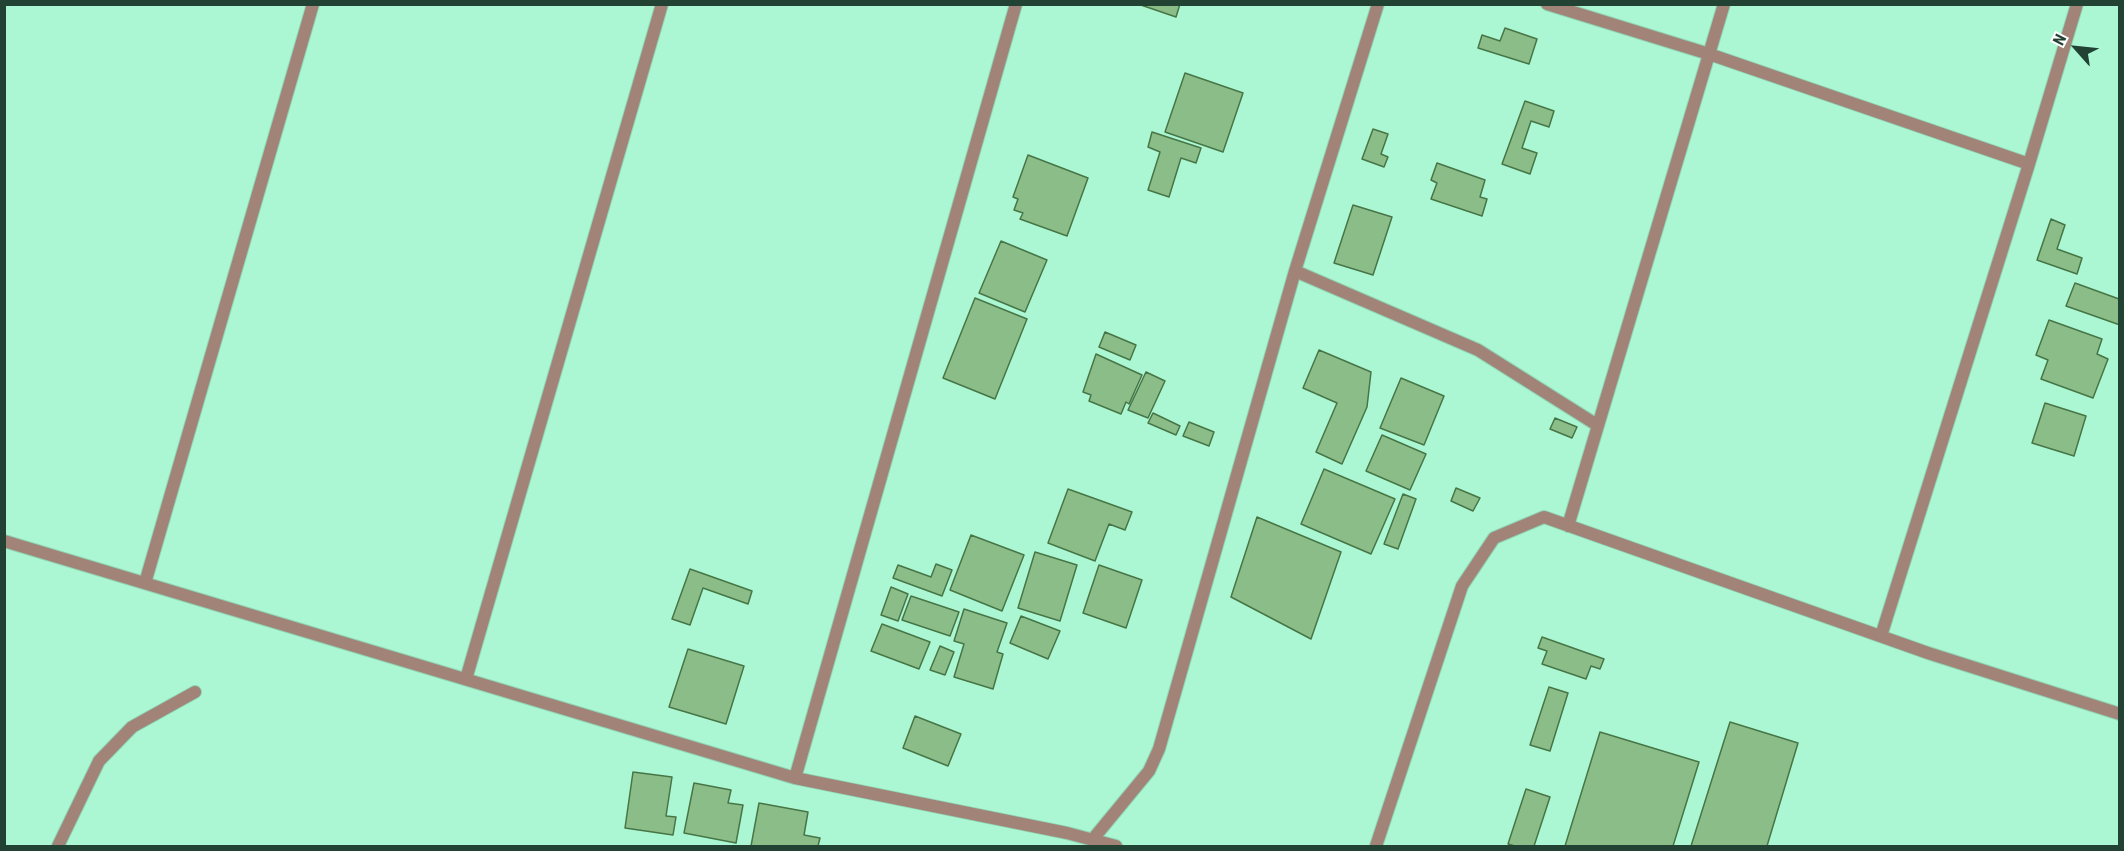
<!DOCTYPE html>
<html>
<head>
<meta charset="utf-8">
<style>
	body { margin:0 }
	#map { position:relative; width:2124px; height:851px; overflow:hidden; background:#abf7d3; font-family:"Roboto Condensed",sans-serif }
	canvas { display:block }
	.frame { position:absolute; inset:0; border:6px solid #224234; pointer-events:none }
	.north { position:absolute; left:2046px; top:18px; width:60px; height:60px; -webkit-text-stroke:4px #fff; paint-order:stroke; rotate:297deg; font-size:16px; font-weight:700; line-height:24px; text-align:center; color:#224234 }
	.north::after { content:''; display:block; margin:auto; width:21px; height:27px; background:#224234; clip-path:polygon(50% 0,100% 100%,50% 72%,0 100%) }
</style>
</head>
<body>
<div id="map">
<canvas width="2124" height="851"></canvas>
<div class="frame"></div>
<div class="north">N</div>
</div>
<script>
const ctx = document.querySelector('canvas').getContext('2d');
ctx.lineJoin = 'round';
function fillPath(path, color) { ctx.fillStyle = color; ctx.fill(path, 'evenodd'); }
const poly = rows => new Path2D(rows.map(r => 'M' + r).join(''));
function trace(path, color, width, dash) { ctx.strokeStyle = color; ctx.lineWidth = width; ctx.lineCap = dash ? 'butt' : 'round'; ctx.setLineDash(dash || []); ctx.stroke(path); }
const building = poly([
	[1138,4,1180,4,1176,17,1138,4],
	[1505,28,1537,39,1529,64,1478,48,1482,35,1500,41,1505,28],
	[1185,73,1243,93,1223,152,1165,132,1185,73],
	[1525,101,1554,111,1549,127,1531,121,1522,148,1537,153,1530,174,1502,164,1525,101],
	[1373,129,1388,134,1381,154,1388,157,1384,167,1362,159,1373,129],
	[1152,132,1201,148,1196,163,1181,158,1169,197,1148,190,1160,152,1148,147,1152,132],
	[1028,155,1088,178,1067,236,1020,219,1023,213,1014,210,1018,199,1013,197,1028,155],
	[1437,163,1485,180,1480,197,1487,199,1482,216,1431,199,1437,183,1431,180,1437,163],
	[1353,205,1392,217,1373,275,1334,263,1353,205],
	[2051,219,2065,225,2057,249,2082,258,2077,274,2037,260,2051,219],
	[1001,241,1047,260,1025,312,979,293,1001,241],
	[2075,283,2119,299,2120,296,2120,325,2066,306,2075,283],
	[975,298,1027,319,995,399,943,378,975,298],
	[2049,320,2102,339,2097,354,2108,359,2093,398,2041,379,2048,360,2036,355,2049,320],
	[1105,332,1136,345,1130,360,1099,347,1105,332],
	[1319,350,1371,372,1367,407,1342,464,1316,452,1337,403,1303,388,1319,350],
	[1096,354,1142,375,1129,404,1126,402,1121,414,1089,401,1091,395,1083,392,1096,354],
	[1146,372,1165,381,1148,418,1128,410,1146,372],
	[1401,378,1444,396,1424,445,1380,428,1401,378],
	[2045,403,2086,416,2074,456,2032,443,2045,403],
	[1153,413,1180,426,1176,435,1148,423,1153,413],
	[1555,418,1577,427,1572,438,1550,429,1555,418],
	[1189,422,1214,432,1209,446,1183,436,1189,422],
	[1382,435,1426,454,1410,490,1366,471,1382,435],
	[1324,469,1395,499,1371,554,1301,524,1324,469],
	[1456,488,1480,498,1473,511,1451,501,1456,488],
	[1068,489,1132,512,1125,530,1109,524,1095,561,1048,543,1068,489],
	[1403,494,1416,499,1398,549,1384,544,1403,494],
	[1257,517,1341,552,1311,639,1231,597,1257,517],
	[971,535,1024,555,1002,611,950,590,971,535],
	[1035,552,1077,565,1060,621,1018,608,1035,552],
	[936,564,952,570,942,596,893,578,898,565,931,577,936,564],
	[1099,565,1142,580,1126,628,1083,613,1099,565],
	[690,569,752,591,748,604,703,588,690,625,672,619,690,569],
	[891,587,908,594,898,621,881,615,891,587],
	[911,596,959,612,950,636,902,620,911,596],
	[964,609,1007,623,997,652,1003,654,993,689,954,677,964,644,954,641,964,609],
	[1021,616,1060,631,1048,659,1010,643,1021,616],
	[882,624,930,642,919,669,871,651,882,624],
	[1542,637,1604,659,1600,669,1591,666,1586,679,1542,664,1547,651,1538,648,1542,637],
	[940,646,954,652,945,675,930,670,940,646],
	[688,649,744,666,726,724,669,707,688,649],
	[1549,687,1568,693,1550,751,1530,745,1549,687],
	[915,716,961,734,948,766,903,748,915,716],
	[1730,722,1798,743,1767,846,1691,846,1730,722],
	[1600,732,1699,762,1673,846,1565,846,1600,732],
	[633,772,672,777,666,816,676,817,673,835,625,828,633,772],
	[694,783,731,790,728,803,743,805,736,843,684,833,694,783],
	[1526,789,1550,797,1534,846,1515,846,1508,844,1526,789],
	[759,803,808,812,804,835,820,838,818,846,751,846,759,803]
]);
fillPath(building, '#8bbd89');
trace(building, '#477646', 1.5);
const minor = poly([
	[1547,4,1709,54,2029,164],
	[1295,271,1478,350,1597,425],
	[1568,526,1724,4],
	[4,541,795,778,1067,833,1116,846],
	[145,583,313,4],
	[1881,636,2029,164,2077,4],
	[466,679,662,4],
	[795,778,1016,4],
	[1093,839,1149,771,1159,749,1295,271,1378,4],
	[58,846,99,761,132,727,195,692],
	[1376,846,1462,586,1494,538,1544,517,1928,653,2120,714]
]);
trace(minor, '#90d3b3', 14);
trace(minor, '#a18377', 12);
</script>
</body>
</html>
